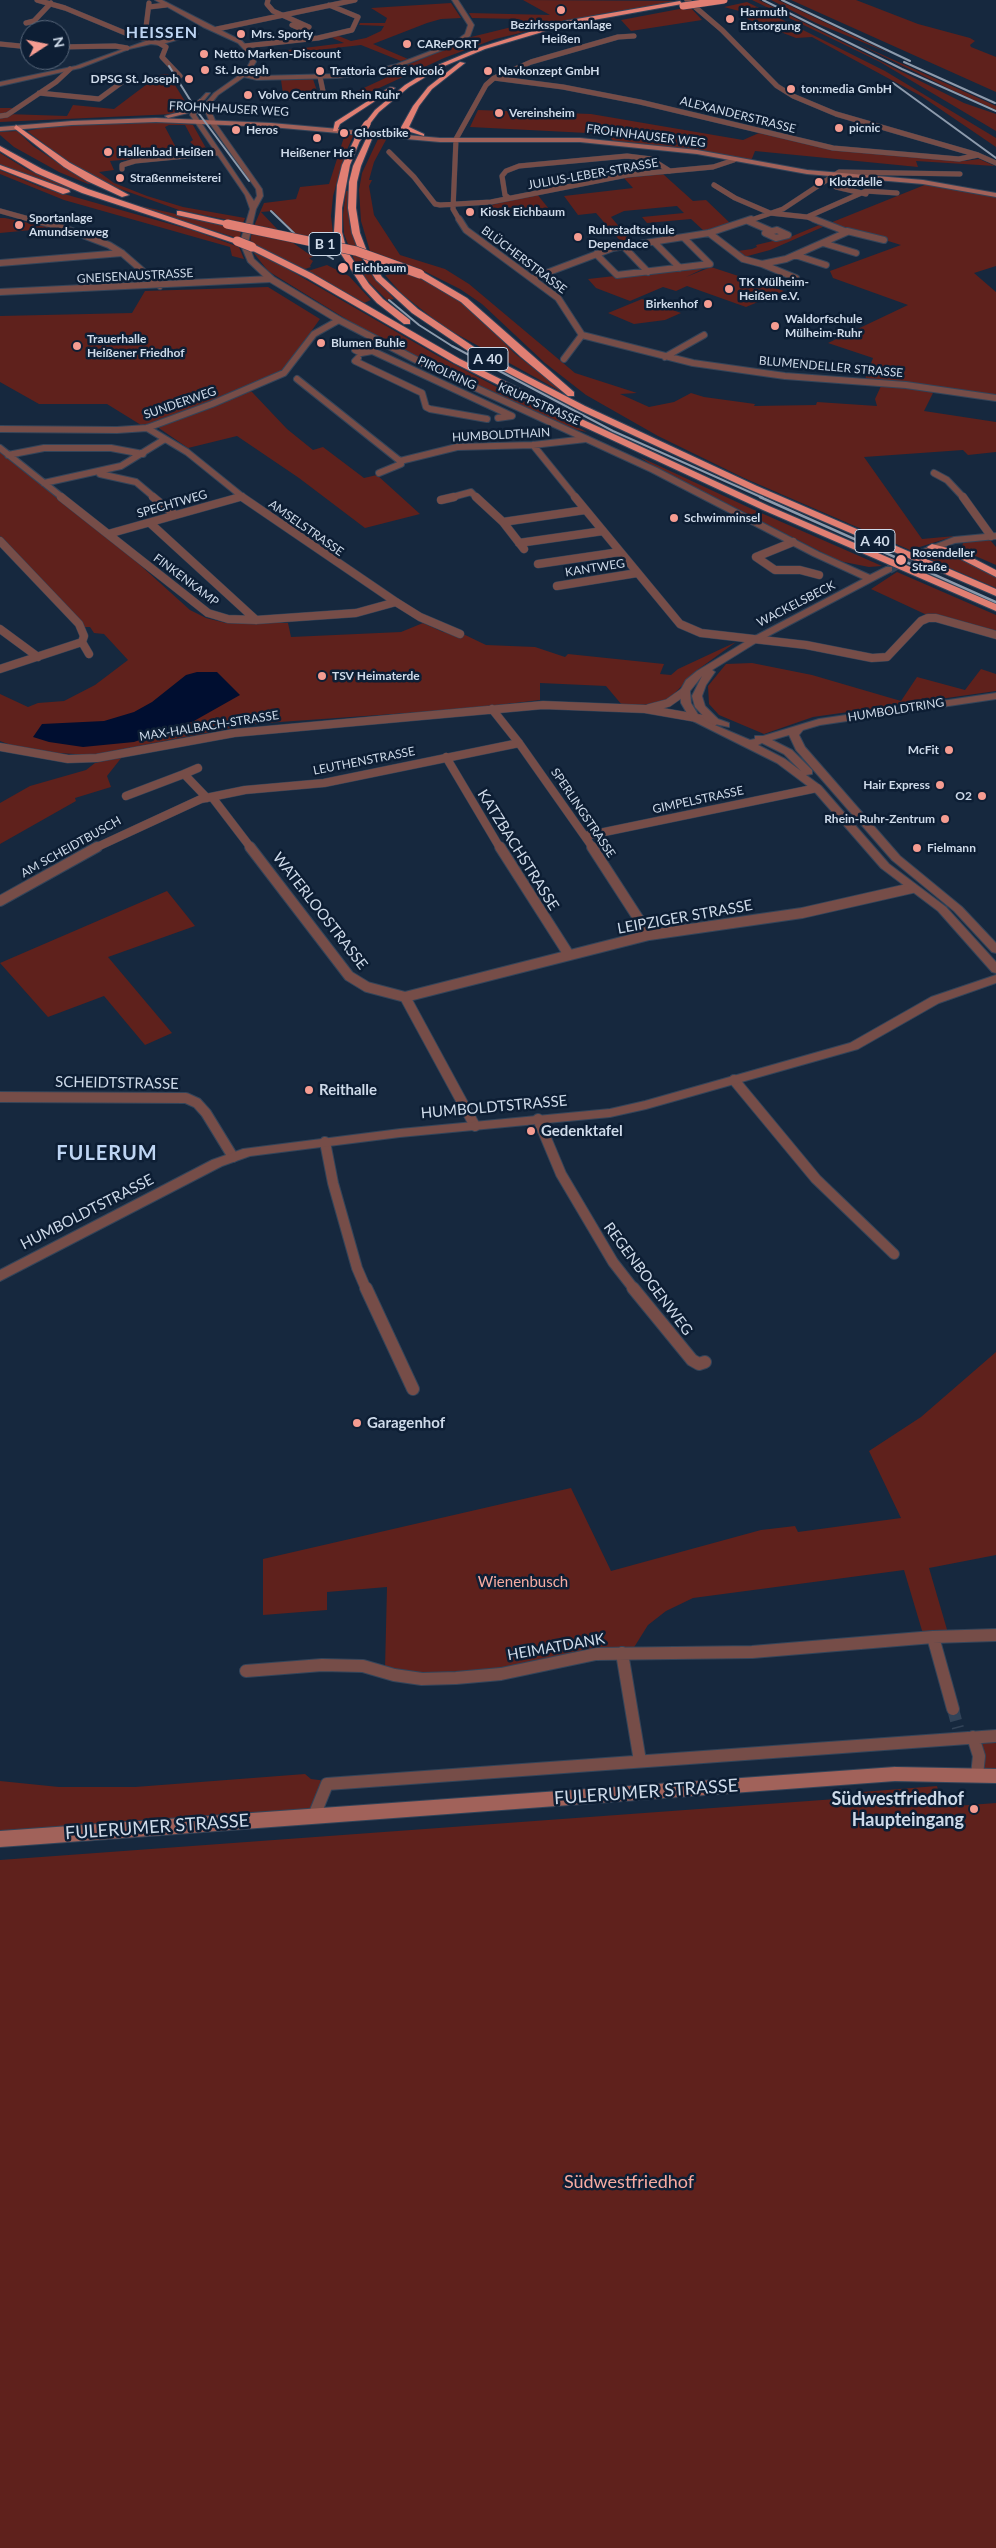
<!DOCTYPE html>
<html>
<head>
<meta charset="utf-8">
<style>
	body { margin:0 }
	#map { position:relative; width:996px; height:2548px; overflow:hidden; background:#16283e; font-family:Lato,sans-serif }
	canvas { display:block }
	.north { position:absolute; left:20px; top:20px; width:50px; height:50px; box-sizing:border-box; background:#0d1e34; border:1px solid #5a697c; border-radius:50%; rotate:79deg; font-size:14px; font-weight:700; line-height:20px; text-align:center; color:#cedae9 }
	.north::after { content:''; display:block; margin:auto; width:18px; height:22px; background:#f59c91; clip-path:polygon(50% 0,100% 100%,50% 72%,0 100%) }
</style>
</head>
<body>
<div id="map">
<canvas width="996" height="2548"></canvas>
<div class="north">N</div>
</div>
<script>
const ctx = document.querySelector('canvas').getContext('2d');
ctx.lineJoin = 'round';
function fillPath(path, color) { ctx.fillStyle = color; ctx.fill(path, 'evenodd'); }
const poly = rows => new Path2D(rows.map(r => 'M' + r).join(''));
function trace(path, color, width, dash) { ctx.strokeStyle = color; ctx.lineWidth = width; ctx.lineCap = dash ? 'butt' : 'round'; ctx.setLineDash(dash || []); ctx.stroke(path); }
function write(font, color, halo, rows, align = 'center') {
  ctx.font = font + ' Lato,sans-serif'; ctx.lineWidth = 5; ctx.setLineDash([]); ctx.textBaseline = 'middle'; ctx.strokeStyle = halo; ctx.fillStyle = color; for (const [text, x, y, turn = 0] of rows) {
    ctx.save(); ctx.translate(x, y); ctx.rotate((+turn || 0) * Math.PI / 180); ctx.textAlign = isNaN(turn) ? turn : align; if (halo) ctx.strokeText(text, 0, 0); ctx.fillText(text, 0, 0); ctx.restore();
  }
}
fillPath(poly([
	[523,0,682,1,600,14,495,39,444,58,364,95,355,92,392,75,385,72,415,62,471,37,528,23,519,19,472,18,469,13,550,15],
	[752,0,759,0,964,103,996,114,996,131,880,62],
	[771,0,778,0,889,53,816,23],
	[791,0,856,0,918,24,970,38,975,41,970,45,971,47,996,57,996,92],
	[747,2,885,71,996,138,996,147,921,96,812,37,796,38,747,19,743,12,724,7],
	[451,3,461,18,441,19,427,23,373,44,408,59,401,61,361,45,257,57,256,54,344,43,330,37,336,35,351,41,366,38,381,31,384,26,359,25,360,23,385,23,387,18,371,8],
	[690,7,702,20,631,31,621,20],
	[854,42,996,106,996,110,954,91],
	[168,74,188,106,174,114,0,122,0,108,13,108,6,114,67,116,73,105,114,109,159,75],
	[313,79,317,91,315,93,283,94,281,80],
	[478,110,591,114,743,140,759,133,832,150,964,161,979,159,995,166,916,161,918,167,755,151,751,161,699,151,614,142,607,134,470,127],
	[111,123,186,123,193,125,207,150,205,152,196,153,200,151,190,142,193,140,185,125,169,125,165,127,180,155,110,161,114,170,99,172,114,183,147,196,183,207,245,218,243,223,179,210,112,186,75,167,27,131,50,126],
	[17,131,33,146,67,169,95,183,88,184,59,172,14,147,0,135,0,132],
	[345,134,354,134,345,154,333,196,331,216,334,242,296,234,273,211,261,212,278,230,254,226,264,203,296,199,300,187,329,184],
	[379,137,387,138,374,162,369,180,372,180,369,186,374,215,400,255,445,269,469,284,575,373,637,393,620,394,649,407,674,402,691,393,704,397,755,404,754,406,816,405,817,402,877,406,875,399,881,386,934,391,924,411,996,422,996,452,968,455,963,450,864,457,922,539,955,536,910,550,744,478,658,436,586,395,545,363,482,304,460,289,420,269,370,251,361,221,359,190,362,173],
	[0,153,26,169,72,189,68,191,12,171,0,164],
	[0,170,43,188,195,231,239,247,244,259,232,256,230,247,64,200,0,174],
	[663,174,693,201,706,200,730,223,704,231,691,219,647,223,642,217,684,213,677,206,624,211,611,217,632,242,622,243,596,213,578,215,564,196,633,188,624,178],
	[927,184,996,196,996,266,974,273,996,292,996,396,865,379,869,369,872,368,870,366,873,358,828,343,908,305,833,278,830,271,901,245,830,223],
	[346,191,348,191,350,227,363,261,355,262,344,234,343,215],
	[537,194,553,214,537,215,532,211,494,215,487,206],
	[141,206,241,229,240,239,139,207],
	[0,218,5,218,53,228,0,233],
	[819,225,825,226,770,250,744,257,738,251,752,249,757,247,756,245,777,240,783,240],
	[252,231,286,238,313,257,309,258,313,261,310,266,311,267,305,269,250,243],
	[253,252,279,264,438,356,529,404,587,432,573,429,511,401,372,335,268,271],
	[356,263,364,263,394,299,387,300,367,280],
	[378,263,418,276,453,295,480,317,514,353,569,396,444,327,402,294,385,275,391,274],
	[327,265,349,276,371,300,364,303,308,271],
	[704,266,707,267,686,277,711,267,784,291,746,307,687,286,676,291,663,287,630,301,596,288,588,279],
	[268,287,320,319,284,369,244,388,252,392,287,429,313,450,323,447,364,478,377,475,420,514,365,528,299,478,237,436,188,448,153,424,141,425,107,404,39,404,0,382,0,316,132,313,145,291],
	[642,299,681,313,665,320,634,324,608,313],
	[0,452,120,547,190,610,206,618,226,623,288,623,291,637,401,632,423,623,443,632,461,633,486,645,535,647,565,657,568,654,664,664,660,674,671,675,678,669,736,642,696,671,674,694,662,702,644,705,622,705,606,686,540,683,540,700,465,709,251,724,93,755,39,752,13,746,0,741,0,694,28,707,38,703,64,701,95,685,128,660,104,634,94,633,90,627,83,627,0,536],
	[640,457,752,509,882,566,869,567,839,561,653,466],
	[986,539,991,541,996,547,996,565,964,551,962,547,963,543],
	[934,551,946,551,996,577,996,588,922,556],
	[897,572,996,615,996,633,927,615,871,589],
	[752,663,812,675,901,701,917,677,965,690,981,669,996,674,996,691,813,717,764,734,719,715,709,704,708,686,726,664],
	[122,757,107,776,111,787,75,798,76,801,0,844,0,803,30,786,86,770,95,763],
	[167,891,195,926,108,957,172,1033,145,1045,104,996,48,1017,0,963],
	[996,1352,996,1555,929,1568,948,1633,923,1634,904,1570,693,1598,666,1611,648,1625,633,1649,453,1676,385,1669,387,1587,327,1592,327,1610,263,1615,263,1559,571,1488,611,1571,761,1530,795,1526,798,1532,901,1518,869,1451,921,1417],
	[977,1738,996,1738,996,1771,981,1770],
	[305,1774,311,1779,327,1781,314,1811,0,1832,0,1781,59,1787,135,1787],
	[937,1786,943,1807,996,1803,996,2548,0,2548,0,1860,836,1799,863,1796,862,1792]
]), '#5f211c');
fillPath(poly([
	[197,672,217,672,240,695,194,721,134,742,83,747,49,742,33,737,42,724,104,721,134,712,152,702,186,675]
]), '#000e30');
trace(poly([
	[953,1709,958,1728]
]), '#324358', 12, [12, 6]);
trace(poly([
	[889,569,918,553]
]), '#324358', 10, [10, 5]);
const minorFar4 = poly([
	[37,0,65,8,130,35,151,40],
	[268,0,267,4,273,11,309,27,301,29,292,25,300,24],
	[687,0,722,30,777,86,793,96,836,114,978,155,996,163],
	[149,7,166,5],
	[26,23,34,21,51,3],
	[217,29,355,0],
	[130,35,146,27,149,3],
	[159,43,166,47,162,57,180,76],
	[0,44,30,47],
	[245,46,318,38,352,30,358,17,329,5],
	[60,47,115,46,127,48],
	[494,78,531,62,618,37,634,36],
	[39,93,99,99,129,77],
	[287,97,320,94,323,91,320,77],
	[0,116,7,115,56,82,70,69],
	[389,152,414,177,435,204,440,205,491,202,627,175,713,167,734,160],
	[122,169,122,165,135,161,217,153],
	[714,185,735,198,770,213,807,217,818,221],
	[836,187,866,194],
	[509,198,505,195,502,176,506,171,519,166,627,156,651,159,670,171],
	[0,211,36,221],
	[807,217,866,191,897,193],
	[460,221,453,209,456,139,486,85,494,78,563,87,640,102,833,148,959,159,978,155],
	[748,221,783,209,839,172,960,174]
]);
const minorFar3 = poly([
	[31,219,64,228,109,245,122,253,160,286],
	[459,219,466,230,558,298,582,335],
	[748,221,771,231],
	[777,230,788,235,776,238,765,233,777,230],
	[847,231,884,240],
	[709,233,743,259,762,264,786,259,847,232,814,219],
	[654,242,680,268],
	[823,243,856,253],
	[623,246,648,272],
	[596,254,617,275,710,264,684,238],
	[795,255,826,265],
	[0,263,122,253],
	[762,264,796,278],
	[533,278,613,248,709,233,751,219],
	[0,292,271,279],
	[582,335,693,363,785,376,906,385,996,398],
	[372,351,361,353,355,350,364,347,512,416,498,418],
	[665,357,704,335],
	[358,358,355,361,422,393,426,407,430,409,487,419],
	[564,359,582,335],
	[297,379,400,461,457,447,533,445,586,439],
	[147,428,187,452,244,498],
	[0,429,117,430,147,428,212,404,284,373,314,334,339,320],
	[533,445,576,498],
	[0,448,63,498],
	[8,455,44,448,111,448,143,454],
	[379,473,401,464,400,461],
	[934,473,947,480,964,498],
	[100,474,136,482,155,498],
	[44,483,121,466,165,439],
	[235,498,242,496],
	[449,498,471,492,477,498]
]);
const minorFar2 = poly([
	[61,497,208,613,228,619,256,620,356,613,396,602],
	[153,497,174,514],
	[242,497,396,602,420,617,460,634],
	[476,497,503,522,524,549],
	[575,497,680,624,701,633,806,645,872,658,887,657,921,621,928,618,936,618,996,635],
	[963,497,991,536],
	[441,500,454,497],
	[503,522,585,510],
	[150,523,256,620],
	[108,534,240,497],
	[0,541,79,624,84,636,82,642,89,654],
	[793,542,756,557,775,570,800,570,819,575],
	[519,543,603,531],
	[538,564,620,552],
	[557,586,637,573],
	[0,629,38,657],
	[0,669,82,642],
	[649,708,668,703,685,691],
	[492,709,519,743,593,848],
	[0,747,68,759,97,758,234,733,543,705,645,709,714,721],
	[446,757,500,848],
	[184,774,198,768],
	[126,796,184,774,207,798],
	[212,797,251,848],
	[585,836,817,788],
	[95,848,201,799,245,790,324,783,519,743]
]);
const minorFar1 = poly([
	[250,847,349,976,367,987,405,997,649,935,802,913,912,888],
	[500,847,569,955],
	[592,847,649,935],
	[0,901,97,847],
	[405,997,475,1126],
	[734,1080,816,1179,894,1254],
	[0,1097,186,1098,197,1103,206,1113,233,1157],
	[538,1119,561,1174,613,1262,634,1289],
	[325,1142,333,1183,357,1268,366,1289]
]);
const minor = poly([
	[366,1288,413,1389],
	[633,1288,692,1360,699,1364,705,1362],
	[933,1637,953,1709],
	[622,1653,640,1761],
	[246,1671,322,1665,363,1666,394,1675,422,1679,456,1678,501,1674,596,1654,752,1652,933,1637,996,1635],
	[973,1737,979,1756,977,1775],
	[314,1816,327,1784,996,1736]
]);
const tertiary = poly([
	[155,0,162,0,242,41,255,55,256,62,248,74,257,76,337,74,373,70,397,64,454,42,465,34,468,25,452,0,458,0,474,25,470,36,458,44,401,66,373,74,337,78,257,80,244,77,218,95,209,106,217,125,262,189,263,196,256,209,248,243,254,259,274,277,342,318,427,362,657,468,819,552,870,575,886,567,892,567,892,571,759,641,712,670,715,672,706,685,702,696,705,706,718,719,729,723,729,727,710,723,695,707,692,696,702,676,690,691,691,703,699,716,710,723,750,740,755,739,755,736,763,736,819,719,996,693,996,699,820,725,803,730,799,735,805,747,900,856,962,907,996,943,996,953,992,952,954,911,892,860,796,750,789,735,772,740,792,750,812,770,812,774,806,775,821,786,889,864,946,907,996,962,996,973,992,972,938,911,881,868,813,790,777,763,691,720,681,703,680,691,686,680,697,671,753,637,863,579,813,556,651,472,421,366,336,322,268,281,248,262,240,243,250,209,245,195,190,115,192,108,206,93,210,93,197,109,196,115,254,201,257,196,256,189,211,125,203,106,214,93,245,71,250,62,249,55,238,43,203,27,155,0],
	[762,743,784,754,801,771,785,759,758,745,762,743],
	[196,31,198,34,159,45,151,44,129,49,80,68,0,86,0,82,76,66,146,41,163,40,196,31],
	[996,533,996,539,955,543,918,556,913,553,954,537,996,533],
	[996,975,996,983,939,1003,858,1049,646,1109,610,1117,400,1137,250,1156,222,1166,0,1281,0,1270,212,1160,243,1149,400,1129,610,1109,645,1101,850,1043,931,997,996,975]
]);
const secondary = poly([
	[200,99,202,102,188,113,168,118,165,116,184,111,200,99],
	[156,118,271,123,440,138,580,138,697,150,807,170,923,180,996,193,996,197,923,184,807,174,697,154,580,142,440,142,271,127,156,122,72,125,0,131,0,127,72,121,156,118],
	[895,1767,996,1769,996,1783,895,1781,0,1847,0,1831,895,1767]
]);
const motorway = poly([
	[680,1,682,4,566,25,485,49,442,67,409,87,379,112,369,125,364,124,375,110,405,85,438,65,481,47,565,21,680,1],
	[460,62,465,63,432,89,419,106,409,127,424,134,424,136,407,131,404,134,391,136,391,134,399,131,413,106,428,87,460,62],
	[390,87,395,88,340,124,337,131,333,131,335,122,390,87],
	[16,125,70,163,129,195,122,197,87,181,64,167,14,128,16,125],
	[358,136,361,138,350,165,342,208,342,232,347,251,369,284,383,299,410,320,410,324,404,324,377,303,363,288,339,251,334,232,337,185,342,165,355,138,358,136],
	[369,137,372,139,361,166,357,182,356,208,360,233,368,254,382,277,418,309,483,353,585,406,757,486,996,589,996,596,751,490,579,410,477,357,412,313,376,280,360,254,352,233,348,208,349,182,353,166,366,139,369,137],
	[0,146,42,169,88,189,241,241,234,243,82,193,36,173,0,151,0,146],
	[0,165,69,190,70,192,63,194,0,169,0,165],
	[180,211,230,222,231,224,227,226,177,215,177,211,180,211],
	[249,245,255,245,313,274,460,359,575,416,769,506,996,604,996,611,763,510,569,420,454,363,307,278,249,249,249,245],
	[417,272,423,272,467,298,574,392,574,396,568,396,521,357,461,302,417,276,417,272],
	[932,544,959,551,996,570,996,577,953,555,929,549,927,547,932,544]
]);
trace(minorFar4, '#334459', 5.5);
trace(minorFar3, '#334459', 8);
trace(minorFar2, '#334459', 9);
trace(minorFar1, '#334459', 12);
trace(minor, '#334459', 14);
trace(tertiary, '#334459', 2);
trace(secondary, '#334459', 2);
trace(motorway, '#334459', 2);
trace(minorFar4, '#764d48', 5);
trace(minorFar3, '#764d48', 6);
trace(minorFar2, '#764d48', 8);
trace(minorFar1, '#764d48', 10);
trace(minor, '#764d48', 12);
fillPath(tertiary, '#764d48');
fillPath(secondary, '#a1625a');
fillPath(motorway, '#e17f73');
trace(poly([
	[763,0,902,69,996,111],
	[782,0,910,61],
	[904,62,995,103],
	[169,66,197,111,249,181],
	[893,83,996,158],
	[271,211,300,239,333,259],
	[389,300,419,325,452,346,613,431,763,498]
]), '#8c9aac', 2);
trace(poly([
	[760,497,996,602]
]), '#8c9aac', 2.5);
const motorwayBridgeFar1 = poly([
	[683,6,724,0],
	[358,138,367,124]
]);
const motorwayBridge = poly([
	[227,224,356,251,420,274],
	[237,241,252,247]
]);
trace(motorwayBridgeFar1, '#334459', 8, []);
trace(motorwayBridge, '#334459', 10, []);
trace(motorwayBridgeFar1, '#e17f73', 7);
trace(motorwayBridge, '#e17f73', 9);
for (const [x, y, r, color] of [
	[561,10,5,"#f59c91"],
	[730,19,5,"#f59c91"],
	[241,34,5,"#f59c91"],
	[407,44,5,"#f59c91"],
	[204,54,5,"#f59c91"],
	[205,70,5,"#f59c91"],
	[320,71,5,"#f59c91"],
	[488,71,5,"#f59c91"],
	[189,79,5,"#f59c91"],
	[791,89,5,"#f59c91"],
	[248,95,5,"#f59c91"],
	[499,113,5,"#f59c91"],
	[839,128,5,"#f59c91"],
	[236,130,5,"#f59c91"],
	[344,133,5,"#f59c91"],
	[317,138,5,"#f59c91"],
	[108,152,5,"#f59c91"],
	[120,178,5,"#f59c91"],
	[819,182,5,"#f59c91"],
	[470,212,5,"#f59c91"],
	[19,225,5,"#f59c91"],
	[578,237,5,"#f59c91"],
	[343,268,6,"#f59c91"],
	[729,289,5,"#f59c91"],
	[708,304,5,"#f59c91"],
	[775,326,5,"#f59c91"],
	[321,343,5,"#f59c91"],
	[77,346,5,"#f59c91"],
	[674,518,5,"#f59c91"],
	[901,560,6,"#f59c91"],
	[322,676,5,"#f59c91"],
	[949,750,5,"#f59c91"],
	[940,785,5,"#f59c91"],
	[982,796,5,"#f59c91"],
	[945,819,5,"#f59c91"],
	[917,848,5,"#f59c91"],
	[309,1090,5,"#f59c91"],
	[531,1131,5,"#f59c91"],
	[357,1423,5,"#f59c91"],
	[974,1809,5,"#f59c91"]
]) { const dot = new Path2D(); dot.arc(x, y, r, 0, 2 * Math.PI); ctx.fillStyle = color; ctx.fill(dot); trace(dot, '#0d1e34', 2); }
write('bold 12px', '#cedae9', '#0d1e34', [
	["Harmuth",740,12],
	["Entsorgung",740,26],
	["Bezirkssportanlage",561,25,"center"],
	["Heißen",561,39,"center"],
	["Mrs. Sporty",251,34],
	["CARePORT",417,44],
	["Netto Marken-Discount",214,54],
	["St. Joseph",215,70],
	["Trattoria Caffé Nicoló",330,71],
	["Navkonzept GmbH",498,71],
	["DPSG St. Joseph",179,79,"right"],
	["ton:media GmbH",801,89],
	["Volvo Centrum Rhein Ruhr",258,95],
	["Vereinsheim",509,113],
	["picnic",849,128],
	["Heros",246,130],
	["Ghostbike",354,133],
	["Hallenbad Heißen",118,152],
	["Heißener Hof",317,153,"center"],
	["Straßenmeisterei",130,178],
	["Klotzdelle",829,182],
	["Kiosk Eichbaum",480,212],
	["Sportanlage",29,218],
	["Amundsenweg",29,232],
	["Ruhrstadtschule",588,230],
	["Dependace",588,244],
	["Eichbaum",354,268],
	["TK Mülheim-",739,282],
	["Heißen e.V.",739,296],
	["Birkenhof",698,304,"right"],
	["Waldorfschule",785,319],
	["Mülheim-Ruhr",785,333],
	["Trauerhalle",87,339],
	["Heißener Friedhof",87,353],
	["Blumen Buhle",331,343],
	["Schwimminsel",684,518],
	["Rosendeller",912,553],
	["Straße",912,567],
	["TSV Heimaterde",332,676],
	["McFit",939,750,"right"],
	["Hair Express",930,785,"right"],
	["O2",972,796,"right"],
	["Rhein-Ruhr-Zentrum",935,819,"right"],
	["Fielmann",927,848]
], 'left');
write('12px', '#cedae9', '#0d1e34', [
	["FROHNHAUSER WEG",229,109,3],
	["ALEXANDERSTRASSE",738,115,14],
	["FROHNHAUSER WEG",646,136,7],
	["JULIUS-LEBER-STRASSE",593,174,-10],
	["BLÜCHERSTRASSE",524,260,37],
	["GNEISENAUSTRASSE",135,276,-3],
	["BLUMENDELLER STRASSE",831,367,5],
	["PIROLRING",447,373,25],
	["SUNDERWEG",180,403,-19],
	["KRUPPSTRASSE",539,404,24],
	["HUMBOLDTHAIN",501,435,-3],
	["SPECHTWEG",172,504,-16],
	["AMSELSTRASSE",306,528,35],
	["KANTWEG",595,568,-9],
	["FINKENKAMP",186,580,37],
	["WACKELSBECK",796,604,-27],
	["HUMBOLDTRING",896,710,-9],
	["MAX-HALBACH-STRASSE",209,726,-9],
	["LEUTHENSTRASSE",364,761,-11],
	["GIMPELSTRASSE",698,800,-12],
	["SPERLINGSTRASSE",583,813,56],
	["AM SCHEIDTBUSCH",71,847,-29]
]);
for (const [x, y, w] of [
	[325,244,32],
	[488,359,40],
	[875,541,40]
]) { const box = new Path2D(); box.roundRect(x - w / 2, y - 11.5, w, 23, 4); ctx.fillStyle = '#0d1e34'; ctx.fill(box); trace(box, '#cedae9', 1); }
write('bold 14px', '#cedae9', null, [
	["B 1",325,244],
	["A 40",488,359],
	["A 40",875,541]
]);
write('15px', '#cedae9', '#0d1e34', [
	["KATZBACHSTRASSE",518,850,58],
	["WATERLOOSTRASSE",320,911,52],
	["LEIPZIGER STRASSE",685,917,-10],
	["SCHEIDTSTRASSE",117,1083,1],
	["HUMBOLDTSTRASSE",494,1107,-5],
	["HUMBOLDTSTRASSE",87,1212,-27],
	["REGENBOGENWEG",648,1279,53],
	["HEIMATDANK",556,1647,-10]
]);
write('bold 15px', '#cedae9', '#0d1e34', [
	["Reithalle",319,1090],
	["Gedenktafel",541,1131],
	["Garagenhof",367,1423]
], 'left');
write('15px', '#f7aba1', '#0d1e34', [
	["Wienenbusch",523,1582]
]);
ctx.letterSpacing = '1px';
write('bold 16px', '#bed5f3', '#0d1e34', [
	["HEISSEN",162,33]
]);
ctx.letterSpacing = '0px';
write('18px', '#cedae9', '#0d1e34', [
	["FULERUMER STRASSE",646,1792,-4],
	["FULERUMER STRASSE",157,1827,-4]
]);
write('bold 18px', '#cedae9', '#0d1e34', [
	["Südwestfriedhof",964,1799],
	["Haupteingang",964,1820]
], 'right');
write('18px', '#f7aba1', '#0d1e34', [
	["Südwestfriedhof",629,2182]
]);
ctx.letterSpacing = '1px';
write('bold 20px', '#bed5f3', '#0d1e34', [
	["FULERUM",107,1154]
]);
ctx.letterSpacing = '0px';
</script>
</body>
</html>
